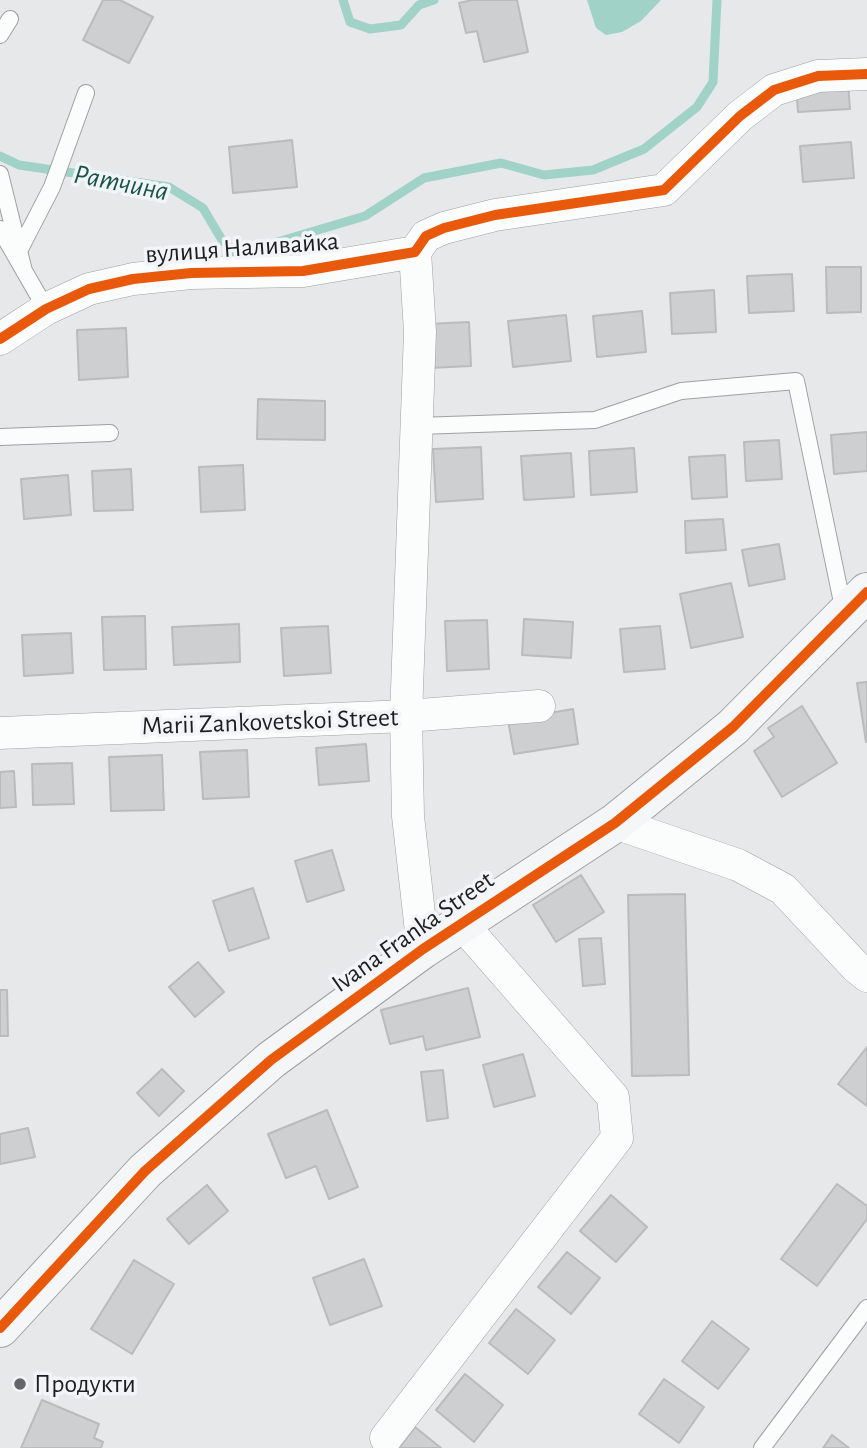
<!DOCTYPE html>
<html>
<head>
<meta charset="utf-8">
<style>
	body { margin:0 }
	canvas { display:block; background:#e6e8ea }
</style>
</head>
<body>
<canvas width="867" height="1448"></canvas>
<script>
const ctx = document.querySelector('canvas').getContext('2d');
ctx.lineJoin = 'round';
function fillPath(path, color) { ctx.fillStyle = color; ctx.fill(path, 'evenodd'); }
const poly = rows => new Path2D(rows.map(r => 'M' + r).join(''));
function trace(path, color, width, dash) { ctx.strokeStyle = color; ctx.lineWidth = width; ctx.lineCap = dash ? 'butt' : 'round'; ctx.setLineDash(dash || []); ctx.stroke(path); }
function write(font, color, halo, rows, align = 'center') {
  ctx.font = font + ' "Alegreya Sans",sans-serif'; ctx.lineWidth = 7; ctx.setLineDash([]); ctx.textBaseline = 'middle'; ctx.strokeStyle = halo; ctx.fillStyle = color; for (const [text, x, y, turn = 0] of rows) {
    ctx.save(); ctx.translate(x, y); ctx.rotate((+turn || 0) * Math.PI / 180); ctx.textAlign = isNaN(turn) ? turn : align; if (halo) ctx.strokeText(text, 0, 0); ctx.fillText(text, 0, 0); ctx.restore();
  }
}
fillPath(poly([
	[587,0,661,0,641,21,622,32,606,35,596,28]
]), '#a1d2c8');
trace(poly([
	[343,0,350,22,370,29,401,25,419,5,434,0],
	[0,156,19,165,169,187,203,208,222,240,237,254,365,216,424,178,501,163,544,175,593,170,644,149,697,107,713,82,717,0]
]), '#a1d2c8', 9);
const building = poly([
	[103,0,120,0,153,17,129,63,83,40,103,0],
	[472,0,517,0,528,52,484,62,477,31,466,33,459,3,472,0],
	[848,83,850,109,798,112,796,85,848,83],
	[292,140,297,187,233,193,229,147,292,140],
	[851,142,854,178,803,182,800,146,851,142],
	[826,267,861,267,861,312,827,313,826,267],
	[792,274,794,311,749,313,747,276,792,274],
	[714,290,716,332,672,334,670,293,714,290],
	[642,311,646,352,597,357,593,316,642,311],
	[566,315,571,361,513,367,508,321,566,315],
	[469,322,471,366,430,368,428,324,469,322],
	[126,328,128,377,79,380,77,330,126,328],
	[258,399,325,401,325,440,257,439,258,399],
	[867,432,867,471,834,474,831,435,867,432],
	[779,440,782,479,746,481,744,442,779,440],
	[481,447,483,499,436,502,433,449,481,447],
	[634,448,637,492,591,495,589,451,634,448],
	[571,453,574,497,524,500,521,456,571,453],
	[725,455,727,497,692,499,689,457,725,455],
	[243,465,245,510,201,512,199,467,243,465],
	[131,469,133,510,94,511,92,471,131,469],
	[68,475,71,515,24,519,21,479,68,475],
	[723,519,726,550,686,553,685,521,723,519],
	[779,544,785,579,749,586,742,550,779,544],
	[731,583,743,637,691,648,680,594,731,583],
	[145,616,146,669,104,670,102,617,145,616],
	[524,619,573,622,571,658,522,655,524,619],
	[487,620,489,669,447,671,445,621,487,620],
	[239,624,240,662,174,665,172,627,239,624],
	[328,626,331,673,284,676,281,628,328,626],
	[660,626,665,669,624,672,620,629,660,626],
	[71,633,73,673,24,676,22,635,71,633],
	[867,682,867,742,866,742,857,683,867,682],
	[802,706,837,763,782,797,754,751,774,737,768,728,802,706],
	[573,709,578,744,514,754,508,720,573,709],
	[366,744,369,781,319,785,316,748,366,744],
	[247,750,249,797,203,799,200,752,247,750],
	[162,755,164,810,111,811,109,757,162,755],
	[72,763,74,804,33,805,32,764,72,763],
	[14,771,16,807,0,808,0,772,14,771],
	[332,850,344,890,307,902,295,861,332,850],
	[581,875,604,912,556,942,533,905,581,875],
	[253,888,269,938,229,951,213,901,253,888],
	[685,894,689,1075,632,1076,628,895,685,894],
	[601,938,605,984,583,986,579,939,601,938],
	[198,962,224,992,195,1017,169,987,198,962],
	[468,988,480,1037,426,1050,423,1036,390,1044,381,1010,468,988],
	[0,990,7,990,8,1036,0,1036,0,990],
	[867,1047,867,1106,838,1084,867,1047],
	[523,1054,535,1096,494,1107,483,1065,523,1054],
	[162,1069,184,1091,159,1116,137,1093,162,1069],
	[443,1070,448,1118,427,1121,421,1072,443,1070],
	[327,1110,358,1187,329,1199,316,1166,286,1178,268,1134,327,1110],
	[28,1128,35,1157,0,1164,0,1134,28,1128],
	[837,1184,867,1206,867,1219,817,1286,781,1259,837,1184],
	[207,1185,228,1211,189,1244,167,1219,207,1185],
	[611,1195,647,1227,616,1262,580,1231,611,1195],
	[567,1252,600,1278,571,1314,538,1287,567,1252],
	[364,1259,382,1306,330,1325,313,1278,364,1259],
	[134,1260,174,1284,132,1354,91,1329,134,1260],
	[516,1309,555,1340,528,1374,489,1343,516,1309],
	[712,1321,749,1349,718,1389,682,1361,712,1321],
	[465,1374,503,1405,474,1442,436,1410,465,1374],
	[664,1379,704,1407,679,1443,639,1414,664,1379],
	[42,1400,99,1424,94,1438,103,1442,101,1448,21,1448,42,1400],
	[415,1427,441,1448,399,1448,415,1427],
	[832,1435,849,1448,823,1448,832,1435]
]);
fillPath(building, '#cdcfd0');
trace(building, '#babbbc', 2);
const lane = poly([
	[0,35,10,19],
	[0,174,24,271],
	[0,229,46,309],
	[19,251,52,187,86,93],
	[418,426,595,420,681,391,796,381,844,612],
	[0,437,110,433],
	[762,1448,867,1308]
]);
const street = poly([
	[415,252,420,332,406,716,408,816,423,949],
	[0,339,46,309,89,289,133,279,191,273,303,271,415,252,426,236,444,228,495,215,664,190,740,116,774,90,818,76,867,74],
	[0,733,406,716,539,706],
	[615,823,738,865,783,889,856,967,867,976],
	[386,1438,617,1138,613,1097,462,924]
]);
const secondary = poly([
	[0,1328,145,1171,271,1060,423,949,615,823,733,727,867,592]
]);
trace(lane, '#9ea0a1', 18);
trace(street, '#9ea0a1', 33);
trace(secondary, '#9ea0a1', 40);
trace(lane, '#fbfcfc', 16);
trace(street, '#fbfcfc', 32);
trace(secondary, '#f5f6f8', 38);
trace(poly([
	[0,339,46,309,89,289,133,279,191,273,303,271,415,252,426,236,444,228,495,215,664,190,740,116,774,90,818,76,867,74],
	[0,1328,145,1171,271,1060,423,949,615,823,733,727,867,592]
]), '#e8590c', 10);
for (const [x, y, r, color] of [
	[20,1384,7,"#636566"]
]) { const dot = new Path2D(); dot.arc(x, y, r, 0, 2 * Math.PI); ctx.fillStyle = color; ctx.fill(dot); trace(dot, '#f2f5f8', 2.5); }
write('26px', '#1d1e1f', '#f2f5f8', [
	["вулиця Наливайка",242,248,-4],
	["Marii Zankovetskoi Street",270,722,-2],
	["Ivana Franka Street",413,932,-35]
]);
write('26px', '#1d1e1f', '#f2f5f8', [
	["Продукти",34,1384]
], 'left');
write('italic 28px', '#19544a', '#f2f5f8', [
	["Ратчина",121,183,11]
]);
</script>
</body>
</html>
